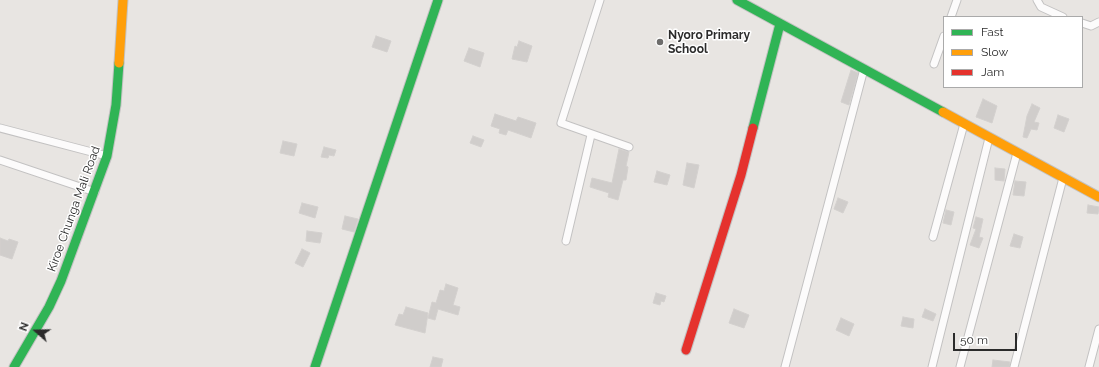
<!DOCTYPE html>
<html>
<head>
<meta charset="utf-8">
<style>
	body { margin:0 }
	#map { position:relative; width:1099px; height:367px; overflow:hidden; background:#e8e5e2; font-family:Raleway,sans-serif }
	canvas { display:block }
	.legend { position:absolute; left:943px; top:16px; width:140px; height:72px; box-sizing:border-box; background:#fff; border:1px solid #aaa; margin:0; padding:5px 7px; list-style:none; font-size:12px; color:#2b2b2b }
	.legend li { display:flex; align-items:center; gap:8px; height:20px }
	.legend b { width:20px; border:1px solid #aaa }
	.north { position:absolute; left:16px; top:311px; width:40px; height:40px; -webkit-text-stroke:3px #fff; paint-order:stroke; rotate:290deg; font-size:11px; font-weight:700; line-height:16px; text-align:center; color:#2b2b2b }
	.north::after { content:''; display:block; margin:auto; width:14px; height:18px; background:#2b2b2b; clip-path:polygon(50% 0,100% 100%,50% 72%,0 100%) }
	.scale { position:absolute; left:953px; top:333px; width:64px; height:18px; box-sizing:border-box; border:2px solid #2b2b2b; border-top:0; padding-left:5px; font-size:12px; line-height:14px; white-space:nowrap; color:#2b2b2b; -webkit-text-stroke:3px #fff; paint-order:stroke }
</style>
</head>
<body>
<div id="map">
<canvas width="1099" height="367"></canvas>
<ul class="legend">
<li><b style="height:5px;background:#30b455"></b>Fast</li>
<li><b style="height:5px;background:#ff9f0a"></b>Slow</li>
<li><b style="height:5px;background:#e5322d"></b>Jam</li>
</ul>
<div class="north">N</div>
<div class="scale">50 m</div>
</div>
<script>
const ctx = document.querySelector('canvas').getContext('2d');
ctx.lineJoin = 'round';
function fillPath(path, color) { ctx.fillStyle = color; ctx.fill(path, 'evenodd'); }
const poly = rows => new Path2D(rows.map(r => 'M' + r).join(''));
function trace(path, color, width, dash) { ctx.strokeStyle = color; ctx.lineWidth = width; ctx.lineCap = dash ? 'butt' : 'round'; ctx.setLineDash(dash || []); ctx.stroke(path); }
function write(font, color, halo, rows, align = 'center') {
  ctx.font = font + ' Raleway,sans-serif'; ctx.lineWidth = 3; ctx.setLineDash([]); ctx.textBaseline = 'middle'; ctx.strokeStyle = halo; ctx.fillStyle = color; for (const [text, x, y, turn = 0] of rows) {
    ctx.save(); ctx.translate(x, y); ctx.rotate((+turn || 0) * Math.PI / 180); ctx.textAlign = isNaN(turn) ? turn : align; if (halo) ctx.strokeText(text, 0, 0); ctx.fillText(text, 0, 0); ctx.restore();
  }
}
const building = poly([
	[376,36,391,41,387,52,372,47,376,36],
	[519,41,532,46,527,62,512,59,515,46,517,47,519,41],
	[469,48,484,53,480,67,464,61,469,48],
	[851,70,858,73,849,105,841,102,851,70],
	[983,99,997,106,992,123,976,117,983,99],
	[1032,104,1040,108,1034,122,1039,123,1037,130,1031,129,1027,138,1023,137,1027,116,1032,104],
	[495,114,516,121,518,117,536,123,531,138,508,130,506,135,499,133,500,129,491,126,495,114],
	[1058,115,1069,119,1064,132,1054,128,1058,115],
	[473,136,484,140,481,147,470,143,473,136],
	[283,141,297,144,294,156,280,153,283,141],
	[324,147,336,150,334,156,329,155,328,158,321,157,324,147],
	[619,149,629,152,626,166,628,167,626,180,623,180,618,200,608,197,609,193,590,187,592,178,612,183,619,149],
	[687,163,699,165,694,188,683,185,687,163],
	[995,168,1005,169,1004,181,995,180,995,168],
	[657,171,670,175,667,185,654,182,657,171],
	[1015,181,1026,182,1024,196,1013,195,1015,181],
	[838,198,848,202,843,213,834,209,838,198],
	[302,203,318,207,315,218,299,213,302,203],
	[1088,205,1099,207,1098,214,1087,213,1088,205],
	[946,210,954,212,951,225,943,223,946,210],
	[345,216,358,219,354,232,342,229,345,216],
	[976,217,983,219,979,237,983,238,979,248,970,245,976,229,973,228,976,217],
	[307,231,322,233,320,243,306,241,307,231],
	[1014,234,1023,237,1020,248,1010,246,1014,234],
	[0,238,8,241,9,239,18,242,12,259,0,255,0,238],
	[302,249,310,253,303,267,295,263,302,249],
	[446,284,458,288,453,305,460,307,458,315,438,309,435,320,428,318,432,302,436,303,440,290,444,291,446,284],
	[656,293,666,296,664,302,661,301,660,305,653,303,656,293],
	[406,307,428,313,425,333,395,325,399,314,403,315,406,307],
	[734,309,749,315,744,328,729,323,734,309],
	[925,309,936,314,933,321,922,317,925,309],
	[903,317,914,319,913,328,901,326,903,317],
	[841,318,854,324,849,336,836,330,841,318],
	[433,357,443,359,441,367,430,367,433,357],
	[993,360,1010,362,1009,367,992,367,993,360]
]);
fillPath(building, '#d0cdcb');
trace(building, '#d3d0ce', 1);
const street = poly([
	[600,0,561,123,629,147],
	[1037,0,1041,7,1063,17],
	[951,17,957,0],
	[1082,23,1091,26,1099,22],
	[934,64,944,36],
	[0,128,107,156],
	[0,160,95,192],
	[933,237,964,124],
	[566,241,591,135],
	[785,367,864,69],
	[932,367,989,138],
	[960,367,1017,153],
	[1014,367,1063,178],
	[1089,367,1099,329]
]);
const fast = poly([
	[737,0,943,112],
	[753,128,780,24],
	[14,367,49,307,61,281,107,156,116,105,119,63],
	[315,367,438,0]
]);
const slow = poly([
	[119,63,123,0],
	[943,112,1099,197]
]);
const jam = poly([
	[686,350,741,175,753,128]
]);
trace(street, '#c3c2c2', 9);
trace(fast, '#c3c2c2', 11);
trace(slow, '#c3c2c2', 11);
trace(jam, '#c3c2c2', 11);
trace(street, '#fcfbfb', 7);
trace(fast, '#30b455', 9);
trace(slow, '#ff9f0a', 9);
trace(jam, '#e5322d', 9);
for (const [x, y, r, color] of [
	[660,42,4,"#6d6c6b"]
]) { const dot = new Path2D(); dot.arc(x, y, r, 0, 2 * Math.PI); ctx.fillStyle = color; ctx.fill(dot); trace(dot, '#fff', 1.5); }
write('bold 12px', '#2b2b2b', '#fff', [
	["Nyoro Primary",668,35],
	["School",668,49]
], 'left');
write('12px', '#2b2b2b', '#fff', [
	["Kiroe Chunga Mali Road",74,209,-70]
]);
</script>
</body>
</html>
